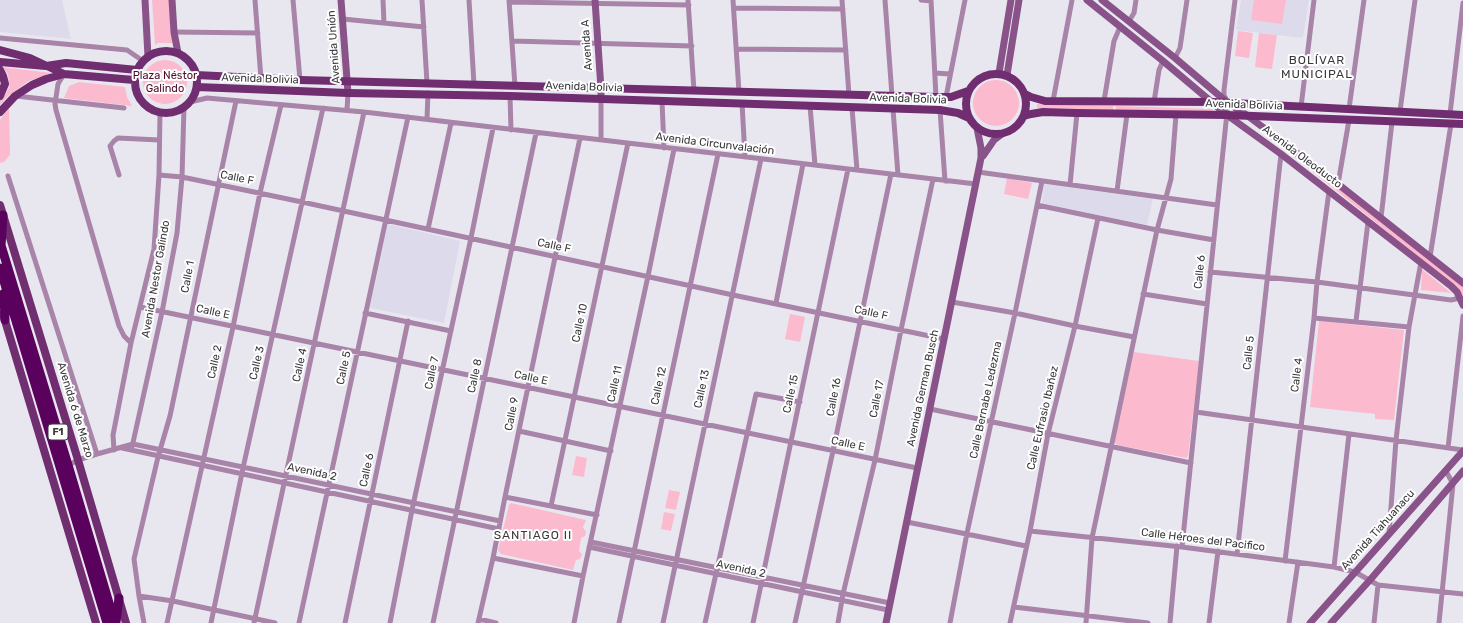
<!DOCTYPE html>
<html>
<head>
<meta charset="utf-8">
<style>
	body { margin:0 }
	canvas { display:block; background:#e8e7f0 }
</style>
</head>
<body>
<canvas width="1463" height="623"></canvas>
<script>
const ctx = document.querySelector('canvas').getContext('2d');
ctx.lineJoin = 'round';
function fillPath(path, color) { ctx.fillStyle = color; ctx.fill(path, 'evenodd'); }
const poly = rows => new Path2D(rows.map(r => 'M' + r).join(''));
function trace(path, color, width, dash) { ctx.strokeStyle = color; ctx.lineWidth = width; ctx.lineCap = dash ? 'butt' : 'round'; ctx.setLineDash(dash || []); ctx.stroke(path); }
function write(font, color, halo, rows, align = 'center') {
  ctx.font = font + ' Rubik,sans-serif'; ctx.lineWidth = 4; ctx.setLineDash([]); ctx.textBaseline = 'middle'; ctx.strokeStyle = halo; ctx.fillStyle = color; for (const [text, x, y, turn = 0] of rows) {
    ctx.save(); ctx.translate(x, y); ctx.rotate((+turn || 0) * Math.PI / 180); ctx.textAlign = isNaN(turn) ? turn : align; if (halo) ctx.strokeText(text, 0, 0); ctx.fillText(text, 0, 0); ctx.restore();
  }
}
fillPath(poly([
	[0,0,62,0,71,39,0,32],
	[1241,0,1309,0,1303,38,1236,30],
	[1044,184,1153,199,1147,225,1042,203],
	[388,224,460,241,444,323,370,308]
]), '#dddaeb');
fillPath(poly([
	[152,0,171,0,173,43,158,43,155,45],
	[1254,0,1286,0,1282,24,1251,20],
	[1238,31,1253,33,1249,58,1235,56],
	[1259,33,1277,35,1272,69,1255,67],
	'143 82a22 22 0 1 1 44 0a22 22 0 1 1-44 0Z',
	[2,67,51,73,29,81,9,95,0,105,0,101,6,94,9,87,8,74],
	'973 103a23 23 0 1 1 46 0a23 23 0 1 1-46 0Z',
	[79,82,125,87,127,97,132,106,64,98,69,86],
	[1037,104,1113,106,1113,110,1037,108],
	[9,106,10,155,4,162,0,163,0,120],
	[1116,106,1213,109,1213,113,1116,110],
	[1266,132,1269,132,1463,287,1463,296,1445,278,1267,135],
	[1007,178,1032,183,1028,199,1004,194],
	[1422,270,1423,270,1451,293,1421,290],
	[790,314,805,317,800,342,785,339],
	[1319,321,1404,330,1394,420,1375,419,1375,414,1310,407],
	[1134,352,1199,361,1188,456,1186,458,1117,445,1114,442],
	[576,456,587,458,584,477,572,475],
	[669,490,680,492,676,510,665,508],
	[511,503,586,520,583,527,586,532,585,536,581,538,579,551,581,553,582,555,580,559,576,560,573,570,501,554,498,550,509,505],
	[664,512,675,514,671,531,661,529]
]), '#fcbace');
trace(poly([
	[255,0,261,79],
	[293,0,300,80],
	[383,0,384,23],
	[422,0,427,83],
	[469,0,474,85],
	[509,0,515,86],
	[688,0,694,91],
	[733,0,739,92],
	[842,0,849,95],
	[885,0,892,96],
	[921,0,931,1],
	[931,0,936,97],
	[509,2,689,5],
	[734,8,843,9],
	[343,19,424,27],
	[1129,21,1134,13,1136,0],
	[174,32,258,33],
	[0,38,127,50,143,61],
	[512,41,692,46],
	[736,49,846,50],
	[1175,58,1180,48,1187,0],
	[935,73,950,74],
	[64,74,58,84,55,104,56,110,119,326,124,336,131,343],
	[16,96,124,108],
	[510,96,511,130],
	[946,97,965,0],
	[601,99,601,140],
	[662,101,664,148],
	[1053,101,1072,0],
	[1104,101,1114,41,1120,27],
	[190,102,207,98,364,112,976,184],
	[1154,102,1159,70,1163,61],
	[742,103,745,157],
	[810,106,815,165],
	[1301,107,1314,0],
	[852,108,857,170],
	[893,109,898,175],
	[1349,109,1364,0],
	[347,110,348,93],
	[940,110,945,181],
	[1400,111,1415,0],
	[1450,114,1463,3],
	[427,119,428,93],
	[978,172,1217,205],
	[119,175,110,146,114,141,118,138,159,140],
	[159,175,182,177,302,202,733,295,944,339],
	[8,176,97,454],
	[1338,184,1349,120],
	[1070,185,1077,113],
	[1117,191,1127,114],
	[1037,205,1157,230,1214,240],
	[1381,218,1392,122],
	[428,229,451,123],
	[1430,257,1451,124],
	[1210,272,1317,282,1451,300,1460,298],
	[1143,294,1207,304],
	[952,302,1015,313,1075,326,1134,337],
	[776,303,803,164],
	[140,307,917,468],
	[365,313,451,331],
	[1314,318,1409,327],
	[1356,321,1368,222],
	[930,409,1191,463],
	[1196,412,1463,450],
	[519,431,611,451],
	[132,447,162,312,177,233,182,177,184,107],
	[122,448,499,529],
	[1448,448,1463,316],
	[114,450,113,435,131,343,154,249,159,175,160,113],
	[67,466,78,460,97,454,133,444,500,521],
	[505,497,597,515],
	[551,506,628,143],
	[907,522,1026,546],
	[1030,531,1182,547,1334,567,1355,572,1378,585,1463,594],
	[1389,534,1396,440,1409,327,1421,262],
	[591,542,890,603],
	[589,547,888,610],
	[1182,547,1228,103,1224,95,1224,90,1235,0],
	[1237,554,1281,154],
	[493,558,583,576],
	[1285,561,1314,318,1317,282,1329,191],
	[1334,567,1349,434],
	[139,596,173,601,275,623],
	[1014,607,1148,623],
	[479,619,496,623],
	[144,623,139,596,134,559,158,457,170,416,236,101],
	[167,623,233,327,260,193,281,105],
	[211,623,243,468,323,108],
	[254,623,364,112],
	[299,623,408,117],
	[345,623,408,321],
	[390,623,412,510,471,238,493,128],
	[433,623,536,133],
	[478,623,493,558,505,497,580,138],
	[574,623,583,576,648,276,674,149],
	[619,623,718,154],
	[663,623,761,159],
	[705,623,756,394,800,402],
	[753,623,848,169],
	[795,623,833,451,891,174],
	[838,623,843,594,875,460,901,330,933,179],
	[950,623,967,533,1015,313,1042,181],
	[1010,623,1030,531,1048,434,1075,326,1098,218],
	[1086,623,1092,538,1157,230,1171,179,1176,115],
	[1170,623,1177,546],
	[1209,623,1218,551],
	[1289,623,1298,562],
	[1374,623,1378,585],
	[1439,623,1453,484,1446,471]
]), '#a984a9', 5);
trace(poly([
	[145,0,148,57],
	[172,0,174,32,178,53],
	[341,0,348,93],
	[595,0,601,89,601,99],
	[1087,0,1163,61,1227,115,1281,154,1451,286,1457,292,1463,305],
	[1102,0,1175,58,1228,103,1248,116,1338,184,1463,283],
	[999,73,1011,0],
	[1007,75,1019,0],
	[983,156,994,140,1002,134],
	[886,623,981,158,981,148,977,128],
	[1310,623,1463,451],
	[1331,623,1370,580,1463,471]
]), '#895389', 7);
trace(poly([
	[0,50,30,58,64,74,134,80],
	'135 82a31 31 0 1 1 62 0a31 31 0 1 1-62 0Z',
	[0,62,46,66,66,63,137,70],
	[0,70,3,76,5,84,0,96],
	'966 104a30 30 0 1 1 60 0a30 30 0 1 1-60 0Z',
	[196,75,300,80,936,97,951,97,968,91],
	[197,87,348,93,510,96,940,110,958,113,969,118],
	[1025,94,1031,97,1045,101,1213,102,1463,115],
	[0,112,15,96,32,85,46,79,64,74],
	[1024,116,1031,114,1043,112,1077,113,1227,115,1463,124],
	[0,205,78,460,126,623],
	[3,314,96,623]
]), '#702e71', 8);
trace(poly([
	[0,242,68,465,115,623],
	[1,246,3,215],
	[0,268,107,623],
	[4,293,5,320],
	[116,622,119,598]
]), '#5a015d', 9);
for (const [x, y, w] of [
	[58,432,20]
]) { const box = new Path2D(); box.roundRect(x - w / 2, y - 8, w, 16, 3); ctx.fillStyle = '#fff'; ctx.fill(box); trace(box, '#39383c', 1); }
write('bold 10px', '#39383c', null, [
	["F1",58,432]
]);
write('11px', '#39383c', '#fff', [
	["Avenida A",587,45,-94],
	["Avenida Unión",334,47,-94],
	["Avenida Bolivia",260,79,2],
	["Avenida Bolivia",584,87,2],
	["Avenida Bolivia",908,99,2],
	["Avenida Bolivia",1244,105,2],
	["Avenida Circunvalación",715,144,7],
	["Avenida Oleoducto",1302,157,37],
	["Calle F",237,178,11],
	["Calle F",554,246,12],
	["Calle 6",1200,272,-84],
	["Calle 1",188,277,-79],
	["Avenida Nestor Galindo",156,279,-80],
	["Calle E",213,312,12],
	["Calle F",871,313,12],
	["Calle 10",580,323,-78],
	["Calle 5",1249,353,-84],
	["Calle 2",215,362,-78],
	["Calle 3",257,363,-77],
	["Calle 4",300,365,-78],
	["Calle 5",344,368,-78],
	["Calle 7",432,373,-78],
	["Calle 4",1297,375,-83],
	["Calle 8",475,376,-78],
	["Calle E",531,378,12],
	["Calle 11",615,384,-78],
	["Calle 12",659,386,-78],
	["Avenida German Busch",923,388,-78],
	["Calle 13",702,389,-78],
	["Calle 15",791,394,-78],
	["Calle 16",834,397,-79],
	["Calle 17",877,399,-79],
	["Calle Bernabe Ledezma",986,400,-78],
	["Avenida 6 de Marzo",75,410,73],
	["Calle 9",512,414,-79],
	["Calle Eufrasio Ibañez",1043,418,-77],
	["Calle E",848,444,12],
	["Calle 6",367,470,-78],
	["Avenida 2",312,472,12],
	["Avenida Tiahuanacu",1378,530,-48],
	["Calle Héroes del Pacifico",1203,540,7],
	["Avenida 2",741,569,12]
]);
write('11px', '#4c0c28', '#fff', [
	["Plaza Néstor",165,76],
	["Galindo",165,89]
]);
ctx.letterSpacing = '1px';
write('12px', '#39383c', '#fff', [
	["BOLÍVAR",1317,61],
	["MUNICIPAL",1317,75],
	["SANTIAGO II",533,536]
]);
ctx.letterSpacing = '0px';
</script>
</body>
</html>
